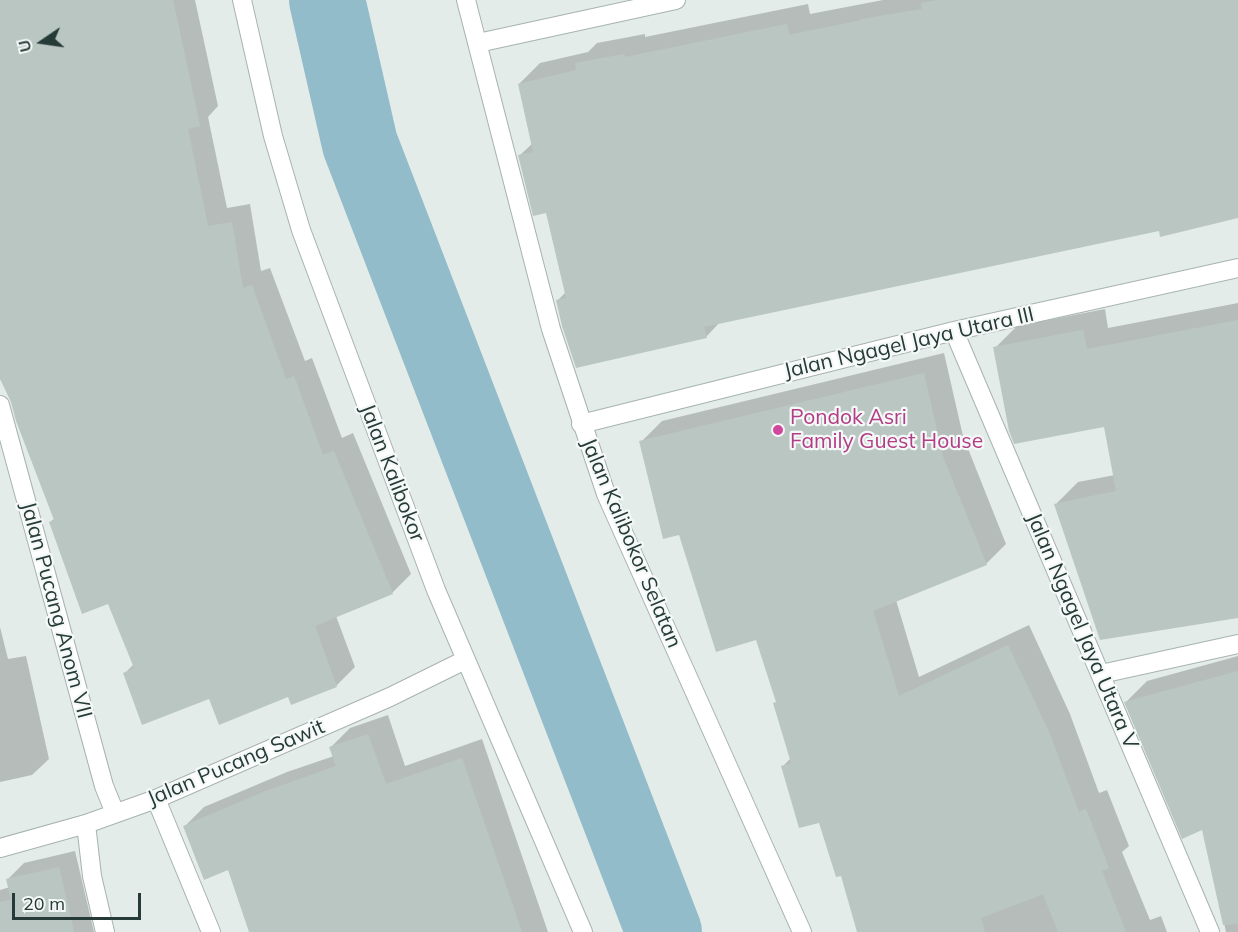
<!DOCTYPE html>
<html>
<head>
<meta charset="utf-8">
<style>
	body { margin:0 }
	#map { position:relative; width:1238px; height:932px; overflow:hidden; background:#e4ece9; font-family:Mulish,sans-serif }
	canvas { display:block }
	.north { position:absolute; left:12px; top:12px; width:60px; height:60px; -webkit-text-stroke:4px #f4f8f7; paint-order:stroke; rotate:257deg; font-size:16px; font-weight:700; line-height:24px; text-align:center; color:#263b37 }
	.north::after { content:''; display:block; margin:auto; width:21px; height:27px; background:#263b37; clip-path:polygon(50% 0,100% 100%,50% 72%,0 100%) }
	.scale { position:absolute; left:12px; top:893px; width:129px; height:27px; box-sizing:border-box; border:3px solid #263b37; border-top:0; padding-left:8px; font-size:18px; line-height:21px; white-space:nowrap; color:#263b37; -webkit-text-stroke:4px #f4f8f7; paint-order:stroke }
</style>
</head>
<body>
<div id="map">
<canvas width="1238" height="932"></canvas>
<div class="north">U</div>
<div class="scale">20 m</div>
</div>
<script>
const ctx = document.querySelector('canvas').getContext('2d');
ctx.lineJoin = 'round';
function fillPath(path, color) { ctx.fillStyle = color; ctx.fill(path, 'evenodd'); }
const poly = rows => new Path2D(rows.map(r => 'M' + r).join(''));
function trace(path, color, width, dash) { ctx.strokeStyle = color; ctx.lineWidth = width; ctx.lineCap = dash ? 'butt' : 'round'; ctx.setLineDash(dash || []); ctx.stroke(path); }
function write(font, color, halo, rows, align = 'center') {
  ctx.font = font + ' Mulish,sans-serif'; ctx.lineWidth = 4.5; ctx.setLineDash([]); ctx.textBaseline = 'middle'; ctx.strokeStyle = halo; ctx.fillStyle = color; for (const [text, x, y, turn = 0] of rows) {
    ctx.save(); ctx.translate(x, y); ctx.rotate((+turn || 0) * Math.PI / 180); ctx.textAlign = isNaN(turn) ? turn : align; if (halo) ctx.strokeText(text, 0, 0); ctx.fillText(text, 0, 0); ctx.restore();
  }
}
fillPath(poly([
	[0,0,195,0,218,106,208,117,227,208,250,204,261,271,270,268,305,361,312,358,342,438,353,433,411,574,392,593,336,616,355,667,336,686,289,696,210,698,125,673,134,664,109,602,50,522,55,518,12,401,8,395,0,375],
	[883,0,1238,0,1238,216,1160,229,721,321,706,337,558,300,566,292,547,211,519,156,533,143,519,84,540,63,588,52,597,43,645,34,645,37,808,4,810,14],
	[1238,303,1238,617,1056,504,1078,482,1115,475,1105,426,995,348,1017,326,1105,309,1108,328],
	[944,353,963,436,1006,544,986,564,896,600,919,677,1029,625,1070,714,1099,793,1107,790,1129,846,1122,852,1150,920,1161,916,1167,932,859,932,842,874,820,821,783,766,791,758,777,701,757,638,680,533,641,442,662,421],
	[0,627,8,659,26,656,49,759,32,775,0,782],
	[1238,656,1238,932,1226,932,1203,827,1126,702,1147,681],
	[388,715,405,766,482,739,548,932,251,932,228,869,185,826,204,807,287,772,334,756,331,747,350,728],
	[75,851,94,932,0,932,0,890,10,887,8,879,24,863]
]), '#0003');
trace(poly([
	[327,0,360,144,664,932]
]), '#93bcca', 76);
fillPath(poly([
	[0,0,173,0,200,126,188,129,208,226,232,222,243,288,252,285,286,379,294,376,323,455,334,451,393,594,315,626,337,687,291,705,288,697,219,725,209,699,142,725,123,673,134,668,108,604,82,614,49,522,54,520,16,421,11,402,0,379],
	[939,0,1238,0,1238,218,1160,237,1159,231,704,327,707,338,576,368,562,326,556,300,566,298,546,213,533,216,518,155,533,152,518,84,576,70,575,63,624,54,625,57,787,24,789,35,862,20,862,19,922,9,921,3],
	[1238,320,1238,618,1100,640,1054,504,1116,491,1104,427,1014,444,1009,431,993,347,1083,330,1087,349],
	[924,373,943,457,987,565,873,611,899,696,1008,645,1050,734,1079,812,1086,809,1109,868,1102,871,1126,932,1058,932,1043,894,981,918,985,932,857,932,841,876,836,877,819,823,799,828,781,766,791,763,773,703,776,702,756,640,716,652,679,535,663,539,639,441],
	[1238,671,1238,924,1223,925,1202,830,1182,839,1124,702],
	[368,734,386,784,462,758,522,932,249,932,228,870,204,880,183,826,266,791,336,766,329,747],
	[59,867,74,932,0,932,0,902,11,900,6,879]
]), '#bac6c2');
const minor = poly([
	[478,43,676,0],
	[954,331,1210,932],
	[0,405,104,786,115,813],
	[581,424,954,331,1238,268],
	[1101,674,1238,644],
	[156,799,211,932],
	[86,824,92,876,105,932],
	[0,848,86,824,156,799,390,697,465,660]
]);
const tertiary = poly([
	[242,0,273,136,301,230,436,590,583,932],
	[466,0,551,329,606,494,802,932]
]);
trace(minor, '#a7b3b0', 20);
trace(tertiary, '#a7b3b0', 20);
trace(minor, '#fff', 18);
trace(tertiary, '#fff', 18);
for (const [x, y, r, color] of [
	[778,430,6,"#d1479c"]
]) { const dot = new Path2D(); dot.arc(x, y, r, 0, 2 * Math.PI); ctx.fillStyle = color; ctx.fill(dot); trace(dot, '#f4f8f7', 2); }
write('21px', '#263b37', '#f4f8f7', [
	["Jalan Ngagel Jaya Utara III",909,343,-13],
	["Jalan Kalibokor",392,473,69],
	["Jalan Kalibokor Selatan",631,543,67],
	["Jalan Pucang Anom VII",56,610,75],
	["Jalan Ngagel Jaya Utara V",1082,631,67],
	["Jalan Pucang Sawit",236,763,-23]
]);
write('21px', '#b23c85', '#f4f8f7', [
	["Pondok Asri",790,418],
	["Family Guest House",790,442]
], 'left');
</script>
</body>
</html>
